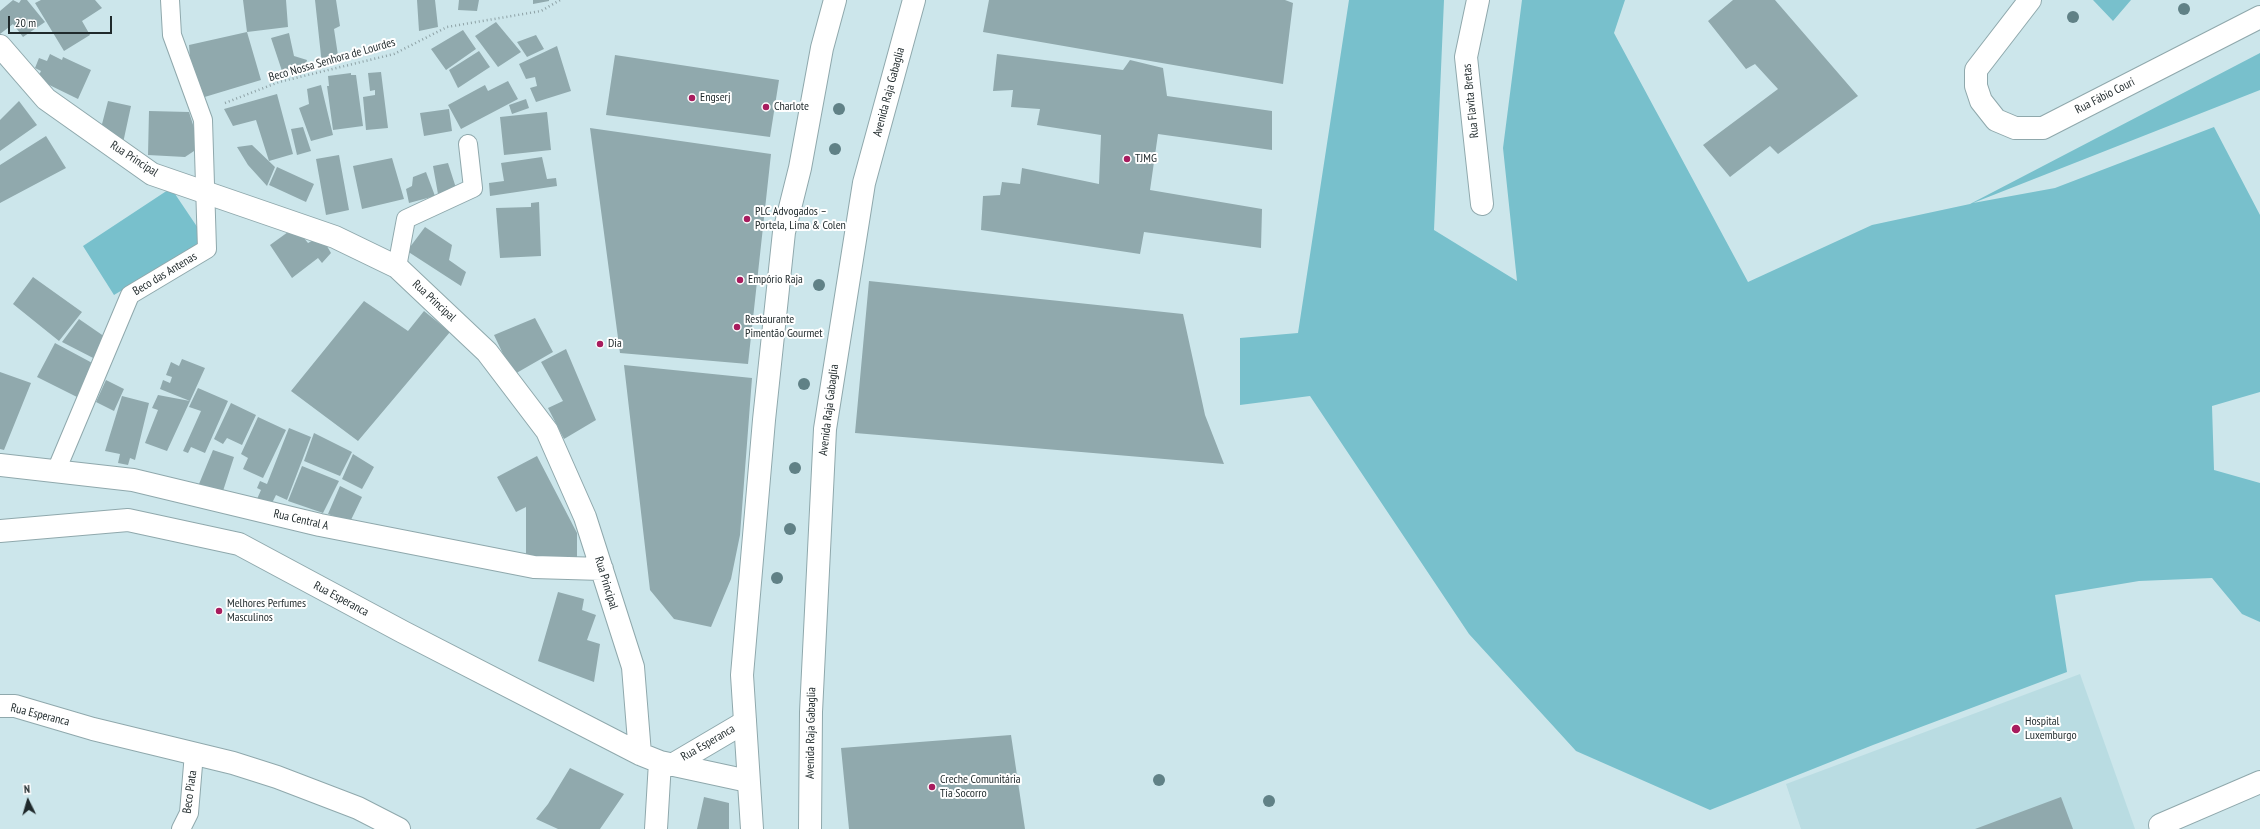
<!DOCTYPE html>
<html>
<head>
<meta charset="utf-8">
<style>
	body { margin:0 }
	#map { position:relative; width:2260px; height:829px; overflow:hidden; background:#cce6eb; font-family:"PT Sans Narrow",sans-serif }
	canvas { display:block }
	.north { position:absolute; left:8px; top:781px; width:40px; height:40px; -webkit-text-stroke:3px #fff; paint-order:stroke; rotate:355deg; font-size:11px; font-weight:700; line-height:16px; text-align:center; color:#1f292b }
	.north::after { content:''; display:block; margin:auto; width:14px; height:18px; background:#1f292b; clip-path:polygon(50% 0,100% 100%,50% 72%,0 100%) }
	.scale { position:absolute; left:8px; top:16px; width:104px; height:18px; box-sizing:border-box; border:2px solid #1f292b; border-top:0; padding-left:5px; font-size:12px; line-height:14px; white-space:nowrap; color:#1f292b; -webkit-text-stroke:3px #fff; paint-order:stroke }
</style>
</head>
<body>
<div id="map">
<canvas width="2260" height="829"></canvas>
<div class="north">N</div>
<div class="scale">20 m</div>
</div>
<script>
const ctx = document.querySelector('canvas').getContext('2d');
ctx.lineJoin = 'round';
function fillPath(path, color) { ctx.fillStyle = color; ctx.fill(path, 'evenodd'); }
const poly = rows => new Path2D(rows.map(r => 'M' + r).join(''));
function trace(path, color, width, dash) { ctx.strokeStyle = color; ctx.lineWidth = width; ctx.lineCap = dash ? 'butt' : 'round'; ctx.setLineDash(dash || []); ctx.stroke(path); }
function write(font, color, halo, rows, align = 'center') {
  ctx.font = font + ' "PT Sans Narrow",sans-serif'; ctx.lineWidth = 4; ctx.setLineDash([]); ctx.textBaseline = 'middle'; ctx.strokeStyle = halo; ctx.fillStyle = color; for (const [text, x, y, turn = 0] of rows) {
    ctx.save(); ctx.translate(x, y); ctx.rotate((+turn || 0) * Math.PI / 180); ctx.textAlign = isNaN(turn) ? turn : align; if (halo) ctx.strokeText(text, 0, 0); ctx.fillText(text, 0, 0); ctx.restore();
  }
}
fillPath(poly([
	[2080,674,2135,829,1801,829,1786,784]
]), '#b9dce2');
fillPath(poly([
	[1349,0,1444,0,1434,230,1517,281,1503,148,1522,0,1625,0,1614,33,1748,282,1872,225,1970,204,2260,53,2260,90,1973,203,2055,188,2214,127,2260,215,2260,392,2212,406,2214,470,2260,483,2260,622,2242,614,2212,578,2139,581,2055,595,2067,672,1873,745,1710,810,1576,751,1469,634,1310,396,1240,405,1240,338,1298,333],
	[2093,0,2131,0,2113,21],
	[171,188,206,240,114,295,83,246]
]), '#78c0cc');
fillPath(poly([
	[13,0,19,3,21,0,27,0,45,22,23,37,13,24,0,34,0,11],
	[41,0,95,0,102,8,82,21,90,35,64,51,35,3],
	[243,0,286,0,288,27,247,32],
	[315,0,336,0,340,26,334,29,339,62,322,65],
	[417,0,435,0,438,27,419,31],
	[459,0,479,0,477,11,458,10],
	[533,0,549,0,549,1,533,4],
	[989,0,1285,0,1293,3,1283,84,983,32],
	[1733,0,1775,0,1858,96,1778,154,1770,146,1730,177,1703,145,1778,89,1755,64,1746,69,1708,21],
	[496,22,521,52,498,67,475,36],
	[463,30,476,49,446,70,431,49],
	[247,32,261,80,198,99,191,73,189,45],
	[289,33,294,56,307,60,304,70,283,74,271,38],
	[536,35,544,49,527,57,517,42],
	[557,46,571,91,536,102,530,88,537,86,535,77,526,79,519,64],
	[479,51,490,67,458,88,449,70],
	[50,54,62,60,63,57,91,70,78,99,37,79,41,71,35,68,39,58,47,61],
	[997,54,1123,70,1130,60,1163,68,1167,96,1272,111,1272,150,1158,134,1150,190,1262,209,1261,248,1144,232,1140,254,981,230,983,196,1000,195,1002,182,1020,184,1022,168,1099,184,1101,135,1037,125,1040,109,1011,107,1013,90,993,91],
	[615,55,779,80,770,137,606,115],
	[381,72,388,128,366,130,363,97,375,95,375,90,370,91,368,73],
	[351,73,351,75,356,75,363,126,333,130,327,86,329,86,328,76],
	[508,81,518,99,461,129,448,105,485,85,488,91],
	[321,85,333,135,311,141,299,108,309,104,307,89],
	[277,94,293,154,269,161,256,120,233,126,224,109],
	[526,99,529,108,512,114,509,105],
	[19,101,37,125,0,151,0,120],
	[108,101,131,106,123,143,101,128],
	[449,109,452,131,424,136,420,113],
	[149,111,189,112,200,147,185,157,148,155],
	[547,112,551,150,504,155,500,117],
	[303,127,311,151,297,155,291,129],
	[590,128,771,154,748,364,620,353],
	[46,136,66,168,0,203,0,165],
	[252,145,275,167,267,186,248,165,237,147],
	[339,155,349,210,326,215,316,159],
	[542,157,547,179,556,178,557,186,490,196,489,183,504,181,501,163],
	[392,158,404,199,362,209,353,166],
	[448,163,456,188,438,194,433,166],
	[277,167,314,184,306,202,269,185],
	[426,172,435,196,409,203,406,189,412,186,413,177],
	[539,202,541,256,500,258,496,208,531,207,531,203],
	[295,227,308,243,321,236,331,253,322,263,318,258,292,278,270,245],
	[425,227,452,245,449,260,466,272,461,286,407,251],
	[33,277,82,312,59,341,13,304],
	[869,281,1183,314,1205,415,1224,464,855,433],
	[364,301,408,331,424,311,450,332,358,441,291,391],
	[535,318,553,352,513,375,494,335],
	[79,319,108,339,99,361,62,342],
	[55,343,96,365,85,401,37,377],
	[566,349,596,420,564,439,548,408,563,401,541,362],
	[182,359,205,368,190,401,160,389,163,380,170,383,172,377,166,375,171,362,179,366],
	[624,365,752,378,740,535,731,579,711,627,674,619,650,590],
	[0,372,31,383,4,450,0,449],
	[106,380,124,389,114,411,96,402],
	[198,388,228,401,205,453,191,447,188,453,183,451,201,411,189,407],
	[158,395,190,401,167,451,145,443,158,410,152,408],
	[122,396,149,403,135,460,130,458,128,465,118,463,120,454,105,451],
	[231,403,256,415,242,445,227,438,223,444,214,439],
	[258,417,286,430,263,478,243,469,248,458,241,454],
	[289,428,311,437,287,500,276,495,271,505,257,499,261,490,257,488,260,481,267,484],
	[314,433,352,452,340,476,304,461],
	[213,450,234,457,223,491,199,484],
	[353,454,374,467,362,489,342,479],
	[537,456,577,533,577,557,526,558,526,507,516,512,497,477],
	[302,466,339,481,323,513,288,501],
	[340,486,362,497,350,522,328,514],
	[558,592,584,599,582,610,596,615,587,640,600,644,594,682,538,661],
	[1011,735,1025,829,849,829,841,748],
	[570,768,624,794,600,829,558,829,536,819,548,804],
	[704,797,729,803,729,829,697,829],
	[2061,797,2073,829,1975,829]
]), '#90a9ad');
const service = poly([
	[397,267,406,219,473,188,468,144],
	[56,471,130,295,207,249,203,120,172,35,170,0],
	[181,829,189,813,194,753]
]);
const minor = poly([
	[1478,0,1466,57,1482,204],
	[2030,0,1976,70,1976,86,1981,101,1996,120,2015,128,2043,128,2260,17],
	[0,46,46,99,152,174,335,237,397,267,487,352,547,431,585,517,633,667,640,754],
	[0,465,133,480,320,525,534,567,602,569],
	[0,531,128,520,239,544,403,632,640,754,660,762,748,781],
	[0,706,15,706,93,729,233,763,277,777,358,808,399,829],
	[672,765,745,722],
	[656,829,660,762],
	[2161,829,2160,825,2260,782]
]);
const secondary = poly([
	[752,829,742,675,764,420,784,232,800,168,822,48,835,0],
	[810,829,811,712,825,429,864,183,914,0]
]);
trace(service, '#8fa8ac', 20);
trace(minor, '#8fa8ac', 24);
trace(secondary, '#8fa8ac', 24);
trace(poly([
	[225,103,279,82,394,54,447,27,541,11,560,0]
]), '#8ea2a6', 2.5, [1, 3]);
trace(service, '#fff', 18);
trace(minor, '#fff', 22);
trace(secondary, '#fff', 22);
ctx.fillStyle = '#608186';
for (const [x, y] of [
	[2184,9],
	[2073,17],
	[839,109],
	[835,149],
	[819,285],
	[804,384],
	[795,468],
	[790,529],
	[777,578],
	[1159,780],
	[1269,801]
]) { ctx.beginPath(); ctx.arc(x, y, 6, 0, 2 * Math.PI); ctx.fill(); }
for (const [x, y, r, color] of [
	[692,98,4,"#a81c5e"],
	[766,107,4,"#a81c5e"],
	[1127,159,4,"#a81c5e"],
	[747,219,4,"#a81c5e"],
	[740,280,4,"#a81c5e"],
	[737,327,4,"#a81c5e"],
	[600,344,4,"#a81c5e"],
	[219,611,4,"#a81c5e"],
	[2016,729,5,"#a81c5e"],
	[932,787,4,"#a81c5e"]
]) { const dot = new Path2D(); dot.arc(x, y, r, 0, 2 * Math.PI); ctx.fillStyle = color; ctx.fill(dot); trace(dot, '#fff', 1.5); }
write('12px', '#1f292b', '#fff', [
	["Beco Nossa Senhora de Lourdes",332,60,-16],
	["Avenida Raja Gabaglia",889,92,-75],
	["Rua Fábio Couri",2105,96,-27],
	["Rua Flavita Bretas",1471,101,-96],
	["Rua Principal",134,159,33],
	["Beco das Antenas",165,274,-31],
	["Rua Principal",434,301,43],
	["Avenida Raja Gabaglia",829,410,-83],
	["Rua Central A",301,520,13],
	["Rua Principal",606,583,73],
	["Rua Esperanca",341,599,28],
	["Rua Esperanca",40,715,14],
	["Avenida Raja Gabaglia",811,733,-89],
	["Rua Esperanca",708,743,-30],
	["Beco Piata",190,792,-82]
]);
write('12px', '#1f292b', '#fff', [
	["Engserj",700,98],
	["Charlote",774,107],
	["TJMG",1135,159],
	["PLC Advogados –",755,212],
	["Portela, Lima & Colen",755,226],
	["Empório Raja",748,280],
	["Restaurante",745,320],
	["Pimentão Gourmet",745,334],
	["Dia",608,344],
	["Melhores Perfumes",227,604],
	["Masculinos",227,618],
	["Hospital",2025,722],
	["Luxemburgo",2025,736],
	["Creche Comunitária",940,780],
	["Tia Socorro",940,794]
], 'left');
</script>
</body>
</html>
